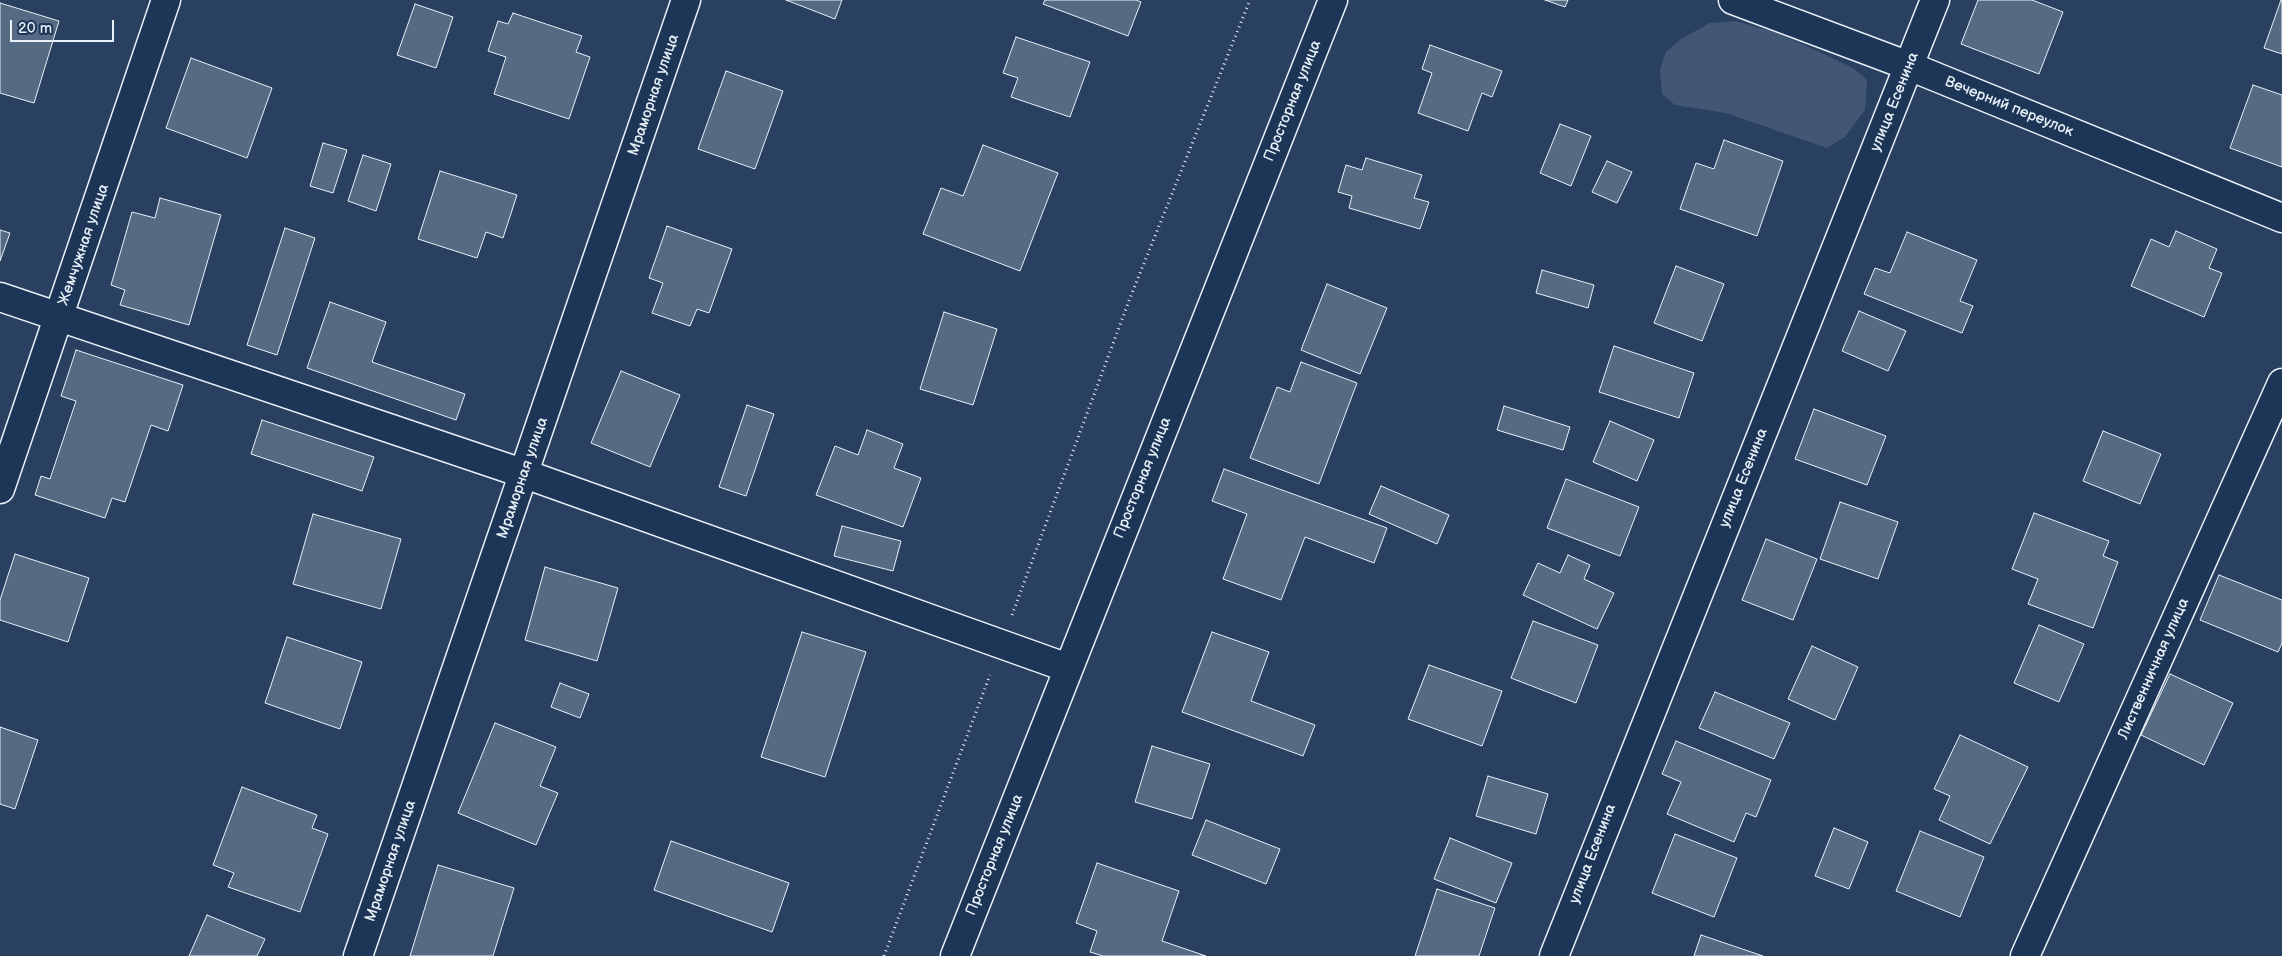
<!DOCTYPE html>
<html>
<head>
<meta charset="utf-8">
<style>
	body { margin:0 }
	#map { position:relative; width:2282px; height:956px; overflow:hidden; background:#294061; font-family:"Balsamiq Sans",sans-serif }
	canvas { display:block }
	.scale { position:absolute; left:10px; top:20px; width:104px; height:22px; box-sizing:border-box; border:2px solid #e8f1f8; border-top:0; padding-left:6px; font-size:15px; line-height:18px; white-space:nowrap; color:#e8f1f8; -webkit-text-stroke:4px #1d3557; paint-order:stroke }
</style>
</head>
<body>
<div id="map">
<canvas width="2282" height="956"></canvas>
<div class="scale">20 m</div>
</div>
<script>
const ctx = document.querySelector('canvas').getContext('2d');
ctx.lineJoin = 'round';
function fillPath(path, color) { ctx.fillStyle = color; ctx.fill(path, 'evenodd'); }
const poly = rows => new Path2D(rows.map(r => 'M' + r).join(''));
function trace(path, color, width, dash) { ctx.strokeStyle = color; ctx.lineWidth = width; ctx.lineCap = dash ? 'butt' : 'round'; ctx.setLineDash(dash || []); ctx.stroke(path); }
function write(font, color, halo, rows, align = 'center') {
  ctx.font = font + ' "Balsamiq Sans",sans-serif'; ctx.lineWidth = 5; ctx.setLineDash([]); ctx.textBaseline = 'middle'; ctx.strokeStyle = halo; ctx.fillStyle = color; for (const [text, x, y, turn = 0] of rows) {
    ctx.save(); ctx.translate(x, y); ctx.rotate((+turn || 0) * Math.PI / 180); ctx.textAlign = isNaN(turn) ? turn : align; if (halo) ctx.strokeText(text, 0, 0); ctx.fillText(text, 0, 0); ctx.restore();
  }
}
fillPath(poly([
	[1735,21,1771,31,1800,43,1853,68,1867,80,1865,110,1845,137,1827,148,1726,113,1675,105,1662,94,1660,70,1666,52,1681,39,1710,23]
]), '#415774');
const building = poly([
	[786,0,842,0,835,19,786,0],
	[1045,0,1136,0,1141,2,1128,36,1043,4,1045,0],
	[1545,0,1568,0,1565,7,1545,0],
	[1978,0,2032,0,2063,12,2039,74,1961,44,1978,0],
	[2281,0,2282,0,2282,54,2264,48,2281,0],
	[0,3,59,21,34,103,0,93,0,3],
	[415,4,453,17,436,68,397,55,415,4],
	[513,13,582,36,576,52,590,57,569,119,494,94,506,57,488,51,498,21,508,24,513,13],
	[1016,37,1090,62,1070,117,1011,97,1018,78,1003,73,1016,37],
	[1430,45,1502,71,1492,97,1482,93,1468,131,1418,113,1432,73,1422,69,1430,45],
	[191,58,272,88,247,158,166,128,191,58],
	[726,71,783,91,755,169,698,149,726,71],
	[2253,85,2282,95,2282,167,2230,148,2253,85],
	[1560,124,1591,136,1571,186,1540,173,1560,124],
	[1724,140,1783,161,1757,236,1680,209,1696,163,1714,169,1724,140],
	[323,143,347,150,333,193,310,186,323,143],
	[983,145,1058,173,1020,271,923,234,941,188,963,196,983,145],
	[363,155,391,164,376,211,348,201,363,155],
	[1366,158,1422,175,1414,198,1429,202,1420,229,1349,208,1352,196,1338,192,1346,165,1362,170,1366,158],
	[1607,161,1632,172,1617,203,1592,192,1607,161],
	[440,171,517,195,503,238,486,232,477,258,418,239,440,171],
	[160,198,221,215,189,325,120,305,125,290,111,285,132,212,155,218,160,198],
	[667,226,732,249,709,313,697,309,690,326,652,313,663,283,649,278,667,226],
	[285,228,315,238,277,355,247,345,285,228],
	[0,230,10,233,0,261,0,230],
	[2176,231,2217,249,2209,268,2222,273,2204,317,2131,286,2151,239,2169,247,2176,231],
	[1907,232,1977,260,1960,301,1973,306,1962,333,1864,294,1875,268,1890,273,1907,232],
	[1676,266,1724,284,1702,341,1654,323,1676,266],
	[1542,270,1594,285,1588,308,1536,293,1542,270],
	[1327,284,1387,308,1360,374,1301,350,1327,284],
	[330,302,386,322,372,362,465,394,456,420,307,368,330,302],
	[1859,311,1906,331,1888,371,1842,351,1859,311],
	[944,312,997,329,973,405,920,389,944,312],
	[1614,346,1694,373,1679,418,1599,392,1614,346],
	[76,350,183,385,168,431,151,425,125,502,112,498,105,518,35,495,41,476,50,479,76,401,61,396,76,350],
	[1301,362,1357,383,1319,484,1250,458,1277,387,1290,392,1301,362],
	[621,371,680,395,650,467,591,443,621,371],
	[747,405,774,414,746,496,719,487,747,405],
	[1504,406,1570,427,1563,450,1497,430,1504,406],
	[1814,409,1886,436,1867,485,1795,459,1814,409],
	[262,420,374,457,362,491,251,454,262,420],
	[1610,421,1654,440,1637,481,1593,462,1610,421],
	[867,430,903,444,894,468,921,478,903,527,816,495,835,446,858,455,867,430],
	[2103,431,2161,454,2140,504,2083,481,2103,431],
	[1224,469,1387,528,1374,563,1305,537,1281,600,1223,579,1247,514,1212,501,1224,469],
	[1566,479,1639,507,1620,556,1547,528,1566,479],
	[1381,486,1449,515,1437,544,1369,514,1381,486],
	[1840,502,1898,522,1878,579,1820,559,1840,502],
	[2034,513,2109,541,2103,556,2118,562,2093,628,2028,604,2038,579,2012,569,2034,513],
	[313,514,401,539,381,609,293,584,313,514],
	[842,526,901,541,893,571,834,556,842,526],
	[1766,539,1817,559,1793,620,1742,600,1766,539],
	[15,554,89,578,68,642,0,620,0,600,15,554],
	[1568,555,1590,565,1584,579,1614,593,1597,629,1523,595,1538,563,1560,573,1568,555],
	[545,567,618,588,597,661,525,640,545,567],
	[2219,575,2282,600,2282,643,2278,652,2200,620,2219,575],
	[1533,621,1598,645,1576,703,1511,678,1533,621],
	[2039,625,2084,644,2059,702,2014,683,2039,625],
	[802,632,866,652,825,777,761,757,802,632],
	[1212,632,1269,652,1251,701,1315,725,1303,756,1182,712,1212,632],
	[287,637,362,662,340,729,265,703,287,637],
	[1812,646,1858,667,1835,720,1788,699,1812,646],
	[1429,665,1502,691,1482,746,1408,719,1429,665],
	[2170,674,2233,703,2204,765,2141,735,2170,674],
	[560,683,589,694,580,718,551,707,560,683],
	[1715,692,1790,723,1774,759,1699,728,1715,692],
	[495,723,556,747,540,786,558,793,536,845,458,813,495,723],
	[0,727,38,740,15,809,0,804,0,727],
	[1960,735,2028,767,1990,844,1939,820,1950,796,1934,789,1960,735],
	[1676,741,1771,780,1756,817,1746,813,1734,842,1667,814,1681,782,1662,774,1676,741],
	[1152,746,1210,764,1192,819,1135,802,1152,746],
	[1488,776,1548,794,1536,834,1476,816,1488,776],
	[242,787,317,815,312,828,328,834,300,912,228,887,234,873,213,865,242,787],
	[1206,820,1280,849,1266,884,1192,855,1206,820],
	[1834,828,1868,842,1849,889,1815,876,1834,828],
	[1920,831,1984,857,1960,917,1896,891,1920,831],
	[1675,834,1737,858,1714,917,1652,893,1675,834],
	[1450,838,1512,863,1496,903,1434,879,1450,838],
	[671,841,789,883,772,932,654,890,671,841],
	[1097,863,1179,891,1162,941,1206,956,1103,956,1090,952,1097,931,1076,923,1097,863],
	[438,865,514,888,493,956,410,956,438,865],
	[1437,889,1495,908,1479,956,1415,956,1437,889],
	[207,915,265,939,257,956,189,956,207,915],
	[1701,935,1763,956,1694,956,1701,935]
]);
fillPath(building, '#556a83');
trace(building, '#e8f1f8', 1);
const minor = poly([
	[1733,0,1909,66,2282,218],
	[0,297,525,474,1068,668],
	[0,489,166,0],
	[358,956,686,0],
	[955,956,1333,0],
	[1554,956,1935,0],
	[2025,956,2282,383]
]);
trace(minor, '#e8f1f8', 31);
trace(poly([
	[1012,615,1130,298,1250,0],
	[884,956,990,675]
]), '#e8f1f8', 3, [1, 4]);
trace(minor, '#1d3557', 28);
write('15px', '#e8f1f8', '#1d3557', [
	["Мраморная улица",654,95,-71],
	["Просторная улица",1293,101,-68],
	["улица Есенина",1895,102,-68],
	["Вечерний переулок",2009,107,22],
	["Жемчужная улица",84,245,-71],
	["Мраморная улица",523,478,-71],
	["Просторная улица",1143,478,-68],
	["улица Есенина",1744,478,-68],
	["Лиственничная улица",2154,669,-66],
	["улица Есенина",1593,854,-69],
	["Просторная улица",995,855,-68],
	["Мраморная улица",391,861,-71]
]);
</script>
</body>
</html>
